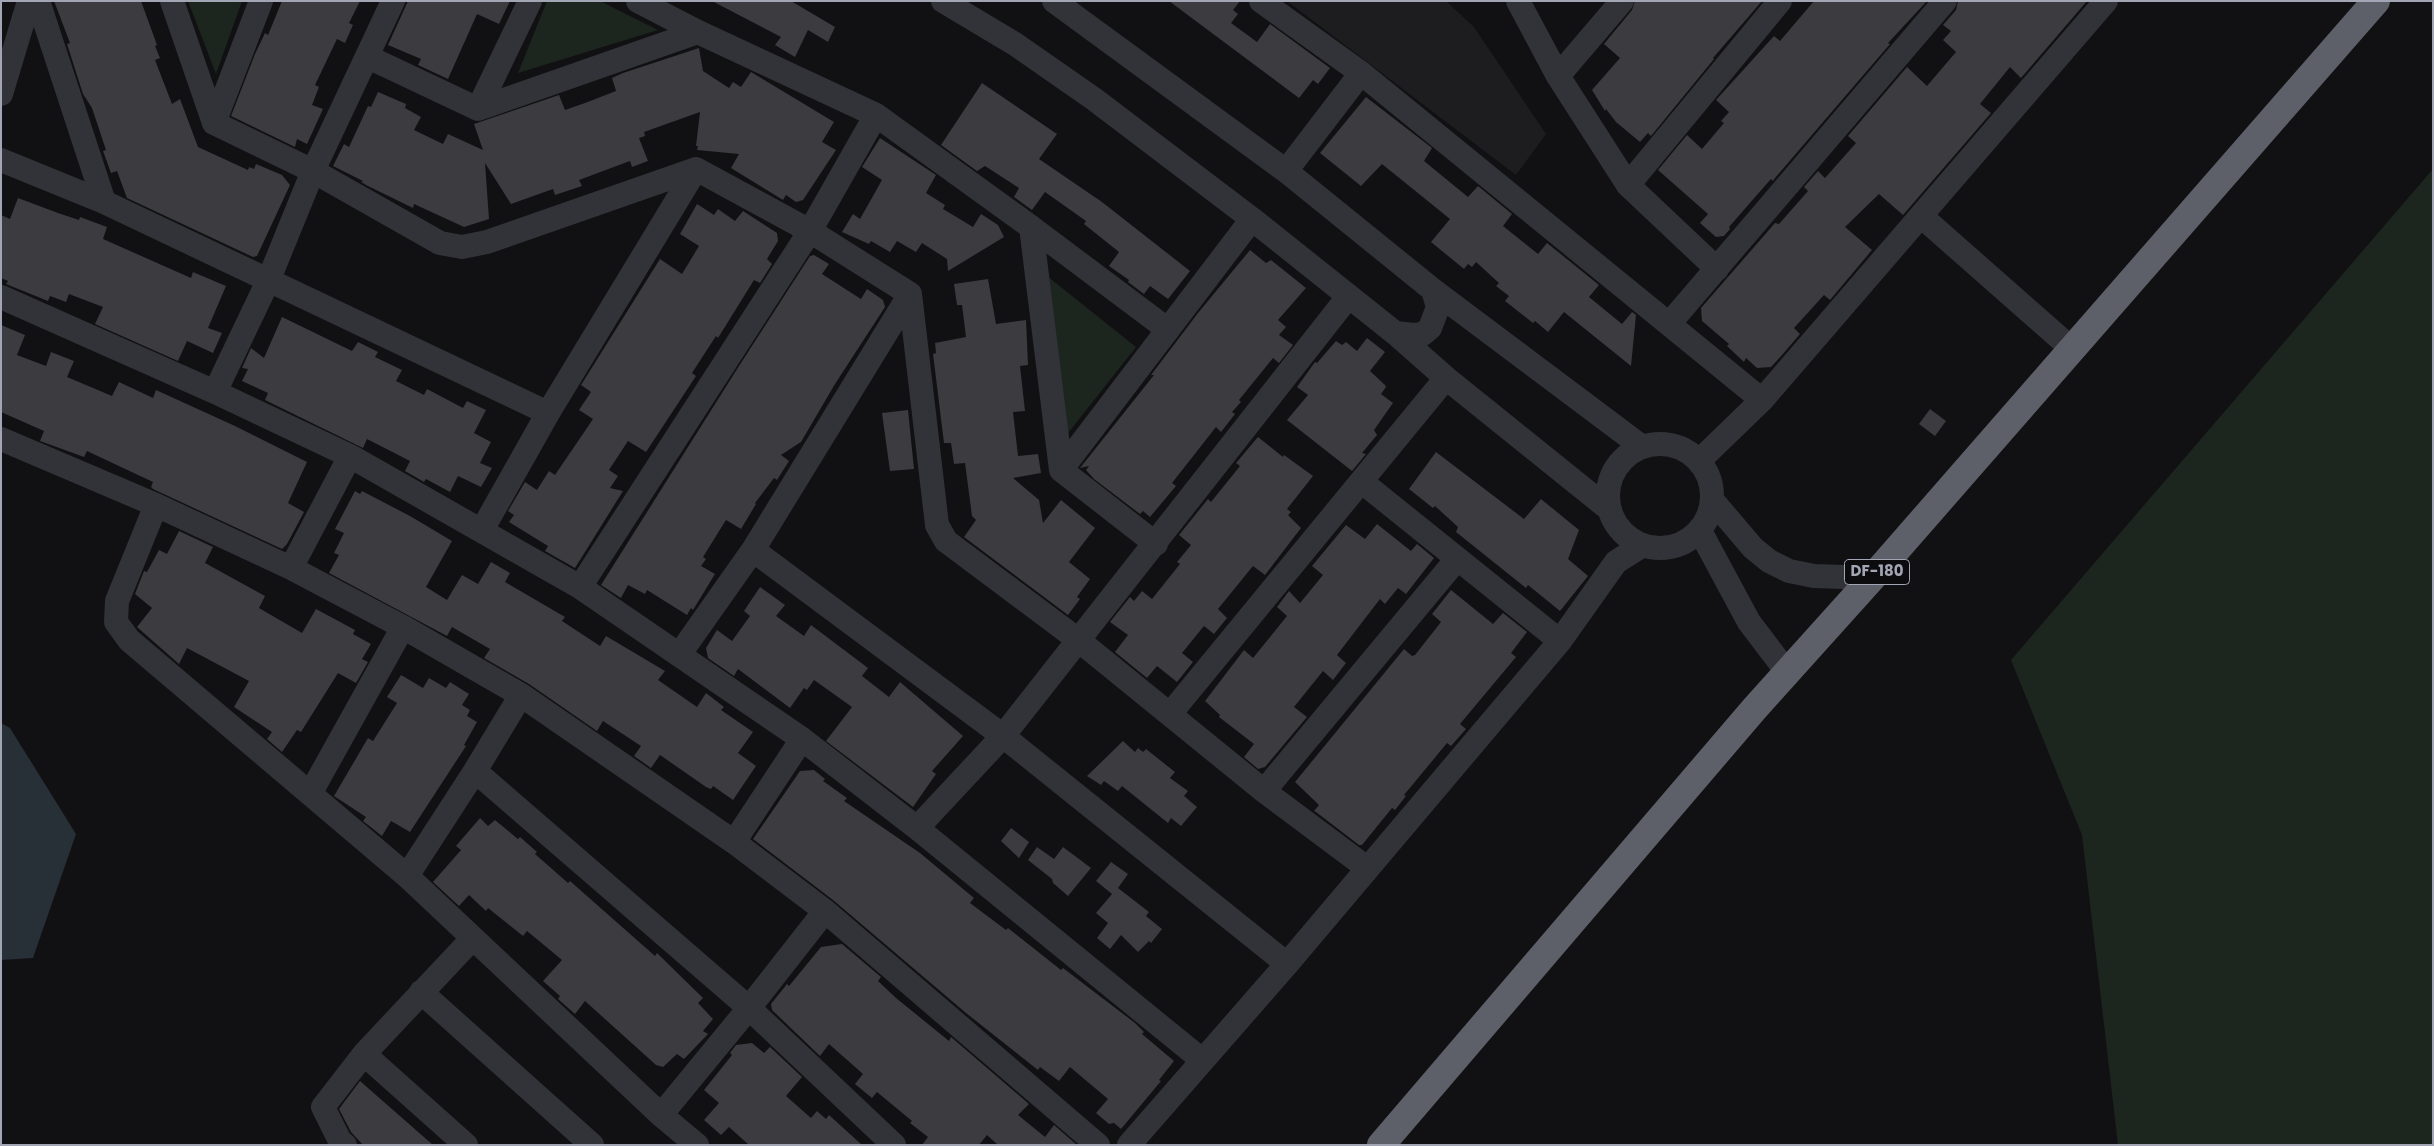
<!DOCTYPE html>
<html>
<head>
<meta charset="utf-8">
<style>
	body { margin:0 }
	#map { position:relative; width:2434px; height:1146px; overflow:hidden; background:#111113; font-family:Poppins,sans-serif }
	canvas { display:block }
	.frame { position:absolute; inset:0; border:2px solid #a2a6b4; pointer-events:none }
</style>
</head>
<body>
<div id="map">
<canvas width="2434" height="1146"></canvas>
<div class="frame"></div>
</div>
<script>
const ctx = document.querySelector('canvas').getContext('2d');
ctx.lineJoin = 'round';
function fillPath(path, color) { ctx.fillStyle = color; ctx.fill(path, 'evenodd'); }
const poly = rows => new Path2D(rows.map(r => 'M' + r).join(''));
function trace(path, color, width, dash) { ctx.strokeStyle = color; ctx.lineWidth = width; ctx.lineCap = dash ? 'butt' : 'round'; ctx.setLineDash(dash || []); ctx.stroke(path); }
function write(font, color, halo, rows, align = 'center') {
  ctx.font = font + ' Poppins,sans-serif'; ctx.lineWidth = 5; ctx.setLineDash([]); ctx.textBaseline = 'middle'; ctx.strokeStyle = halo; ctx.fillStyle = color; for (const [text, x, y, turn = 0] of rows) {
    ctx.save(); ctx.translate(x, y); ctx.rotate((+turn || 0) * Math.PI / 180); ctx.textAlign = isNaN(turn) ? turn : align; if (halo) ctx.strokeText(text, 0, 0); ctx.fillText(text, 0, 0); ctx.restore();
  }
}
fillPath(poly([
	[1287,1,1446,1,1474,27,1546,134,1516,175]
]), '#1d1d20');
fillPath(poly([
	[188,1,242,1,216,74],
	[547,1,600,1,658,30,518,73],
	[2433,169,2433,1145,2118,1145,2082,835,2011,660],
	[1047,276,1136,347,1061,442]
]), '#1d251f');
fillPath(poly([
	[1,723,10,728,76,834,33,958,1,960]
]), '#272f37');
fillPath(poly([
	[54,1,141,1,157,45,155,46,160,58,155,60,172,104,180,99,198,147,248,170,249,167,254,169,256,164,282,175,290,185,257,256,253,257,127,198,117,171,111,173,103,151,106,150,92,108,83,94,67,44,70,43],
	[282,1,360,1,349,23,353,25,345,43,337,39,315,85,319,87,312,105,323,109,307,144,297,139,295,147,231,116,255,54,265,33,268,35],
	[408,1,510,1,499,24,477,14,448,79,418,65,421,59,388,45],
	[712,1,791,1,835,27,828,42,808,30,795,57,775,45,781,37],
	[1169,1,1240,1,1233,10,1238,14,1231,23,1257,42,1270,24,1330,68,1318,84,1313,80,1299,98],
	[1635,1,1762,1,1713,58,1714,59,1651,136,1648,133,1640,142,1616,122,1606,109,1605,111,1592,90,1620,58,1604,44,1632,10],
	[1814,1,1927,1,1888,43,1890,44,1775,178,1773,181,1771,179,1756,196,1729,227,1730,229,1724,236,1716,237,1700,223,1708,214,1658,170,1687,135,1702,149,1724,123,1721,121,1729,112,1716,100,1774,36,1780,41],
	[1958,1,2087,1,2021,78,2010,67,1980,104,1991,113,1903,215,1879,194,1845,227,1872,250,1830,300,1824,295,1794,328,1800,334,1782,355,1771,367,1757,368,1746,358,1744,362,1727,346,1729,344,1702,321,1701,308,1775,223,1779,224,1808,191,1804,187,1818,171,1825,178,1856,143,1848,136,1907,67,1927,86,1956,52,1943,40,1951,31,1943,25,1956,10],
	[699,48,703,71,729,88,733,82,741,87,751,72,834,122,822,142,836,150,803,200,796,202,786,195,783,200,731,168,739,154,697,150,698,146,696,146,700,112,644,132,645,136,639,138,648,161,632,167,630,161,579,180,582,186,555,195,553,189,511,204,485,163,489,219,464,227,414,204,413,208,368,186,361,182,363,181,333,166,344,144,349,147,368,106,371,107,378,92,406,104,405,108,421,117,414,130,443,144,448,134,483,150,474,124,559,95,565,110,585,103,616,91,612,78,623,73],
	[982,83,1057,134,1039,159,1102,202,1190,271,1168,299,1150,286,1144,294,1128,282,1129,280,1109,266,1119,252,1084,224,1086,221,1045,192,1032,210,1014,197,1019,188,985,166,977,171,941,145],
	[1366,97,1432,148,1424,161,1468,197,1478,186,1512,214,1503,226,1538,254,1547,243,1599,285,1589,297,1622,324,1632,312,1636,315,1631,366,1564,312,1548,332,1535,321,1533,323,1505,301,1509,296,1496,286,1499,283,1476,262,1472,267,1468,264,1464,269,1431,242,1450,219,1382,164,1361,186,1320,153],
	[880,138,936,175,926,193,945,205,943,209,973,227,981,214,998,225,1004,237,948,271,947,259,922,243,916,252,897,241,890,252,871,241,869,244,842,232,853,214,860,219,882,180,862,167],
	[18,198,58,213,79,220,80,217,107,227,103,239,191,278,193,272,226,286,208,328,222,333,213,353,187,341,178,361,95,324,103,307,69,294,66,302,50,296,48,301,6,284,8,281,1,278,1,215,10,219],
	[697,204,714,215,718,209,735,221,743,211,777,233,778,241,767,259,772,264,760,283,754,280,718,338,716,336,692,373,696,376,646,452,628,441,609,470,618,476,610,488,623,491,575,568,545,551,548,546,509,522,514,515,508,511,525,482,537,490,549,471,555,475,593,419,579,410,591,392,581,385,660,259,682,274,699,246,680,234],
	[1250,250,1266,263,1271,260,1306,288,1278,320,1286,327,1279,335,1293,345,1279,363,1273,358,1239,400,1241,402,1232,412,1235,414,1221,432,1216,427,1172,483,1176,486,1150,517,1143,511,1140,514,1094,479,1086,470,1089,466,1080,468,1154,375,1151,375,1198,313],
	[814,255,829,264,822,274,861,299,867,289,883,300,885,307,835,384,801,442,781,455,789,461,777,480,774,478,755,503,756,504,741,529,726,520,703,557,706,559,701,566,715,574,693,610,691,608,687,615,647,590,645,594,628,585,621,598,601,585,739,366,810,256],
	[988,279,996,324,1026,320,1028,365,1020,366,1025,411,1013,412,1018,456,1038,454,1041,473,1013,478,1039,500,1043,523,1061,500,1095,528,1069,562,1090,579,1077,597,1080,599,1068,615,964,537,976,520,972,516,965,463,954,464,951,443,944,443,933,354,936,353,935,343,966,337,962,305,957,305,954,284],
	[282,317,352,351,358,342,378,352,375,357,402,370,396,381,424,395,427,389,463,408,467,401,486,410,474,433,491,442,480,463,492,468,481,487,458,476,450,492,426,479,424,482,405,471,410,461,367,439,363,448,265,400,268,393,242,381,248,369,242,368,251,348,264,358],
	[1,325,25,335,17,355,46,366,51,352,74,361,67,377,112,396,119,382,153,398,156,390,235,426,307,462,288,503,304,512,287,544,282,549,153,489,151,487,153,482,87,451,84,457,40,441,44,431,1,412],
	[1367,338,1385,352,1370,371,1385,385,1386,387,1381,394,1393,403,1374,430,1377,435,1362,453,1366,454,1352,471,1287,420,1308,395,1297,387,1315,362,1317,363,1336,341,1342,345,1346,342,1357,351],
	[1930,409,1946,421,1935,436,1919,424],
	[908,410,914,469,890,471,882,413],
	[1258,437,1283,457,1284,455,1313,476,1287,509,1291,512,1288,515,1301,528,1265,575,1253,566,1218,609,1227,618,1214,634,1204,626,1182,653,1193,662,1177,682,1157,666,1147,678,1115,652,1128,635,1110,622,1130,597,1134,601,1142,591,1152,599,1180,564,1177,562,1191,545,1179,535,1208,499,1211,502,1240,466,1236,463],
	[1436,452,1524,519,1541,499,1579,530,1568,559,1588,576,1560,611,1528,585,1526,588,1456,532,1458,527,1435,506,1433,508,1409,489],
	[355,491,360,494,362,491,410,516,452,541,426,587,447,600,462,575,478,584,491,562,510,573,505,582,565,617,562,621,600,646,606,636,665,671,658,680,697,707,706,693,724,707,721,710,753,732,738,753,756,766,733,800,713,786,711,789,706,787,660,755,651,768,634,756,641,746,603,721,597,731,529,684,484,658,490,649,452,627,447,636,329,573,339,555,334,553,344,533,335,529],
	[1377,524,1411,551,1417,544,1434,558,1406,594,1398,588,1385,604,1380,599,1337,655,1346,663,1333,680,1323,671,1294,707,1307,717,1265,767,1258,769,1244,757,1254,744,1219,717,1220,715,1205,701,1244,650,1253,658,1287,616,1277,607,1289,591,1300,603,1323,575,1312,566,1346,525,1365,539],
	[179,531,213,547,205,563,265,596,259,608,302,633,316,609,355,630,353,634,371,644,362,659,368,662,356,683,338,673,301,732,297,730,282,752,267,739,272,732,234,707,249,681,187,648,179,664,137,627,152,608,135,594,144,571,147,572,159,550,167,554],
	[760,587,785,605,776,616,804,636,811,625,868,668,862,676,889,697,900,682,963,736,932,771,936,774,913,807,826,741,852,707,814,680,807,690,804,688,790,708,738,669,734,676,708,658,706,648,717,630,732,641,750,616,744,611],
	[1451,590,1493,624,1503,613,1527,632,1511,653,1516,657,1460,724,1466,729,1451,746,1447,743,1404,795,1406,796,1395,810,1392,808,1362,845,1359,845,1316,812,1314,811,1319,805,1295,782,1404,649,1412,656,1415,655,1441,622,1432,614],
	[401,675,423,688,429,678,446,688,450,682,469,694,462,705,470,710,467,716,477,722,464,745,466,746,410,832,391,821,382,836,363,821,366,817,334,796,368,738,373,741,397,703,387,697],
	[1123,741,1135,752,1138,748,1143,752,1146,749,1175,772,1170,778,1188,791,1184,796,1197,807,1181,826,1171,818,1168,823,1122,786,1118,791,1104,781,1101,785,1087,776],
	[814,770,825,779,823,781,847,798,844,801,920,853,974,898,970,903,1006,930,1008,928,1061,970,1063,968,1135,1023,1144,1032,1142,1034,1174,1061,1159,1080,1161,1081,1121,1129,1114,1123,1109,1124,1096,1113,1108,1099,1070,1067,1059,1081,1040,1067,1038,1070,966,1013,833,900,753,839,800,771],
	[480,818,488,826,495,820,518,839,520,837,537,852,535,854,568,883,570,881,655,956,657,953,703,998,698,1003,713,1019,703,1031,708,1034,684,1059,677,1054,663,1067,656,1065,585,1001,575,1014,558,999,560,996,543,981,562,960,527,931,523,936,488,908,486,911,469,895,459,906,433,882,461,850,456,846],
	[1011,828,1029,842,1019,858,1001,841],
	[1037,847,1054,859,1063,847,1091,868,1068,896,1053,883,1052,879,1028,860],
	[1111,862,1128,874,1118,888,1149,912,1146,916,1162,929,1151,943,1149,941,1138,952,1121,935,1110,949,1097,938,1108,923,1096,913,1112,894,1096,881],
	[842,944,881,977,878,981,896,998,949,1041,951,1037,1029,1104,1018,1115,1045,1137,1054,1125,1077,1145,998,1145,987,1135,979,1145,922,1145,928,1137,910,1123,912,1121,877,1092,872,1098,855,1084,863,1074,829,1044,820,1056,772,1010,771,1004,787,984,789,986,821,947],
	[752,1043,764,1053,770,1047,802,1077,786,1096,811,1118,817,1111,826,1119,829,1115,862,1145,749,1145,729,1127,721,1135,704,1120,719,1103,704,1090,732,1055,730,1053,736,1045],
	[360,1081,433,1145,363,1145,351,1132,339,1109]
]), '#3b3b40');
trace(poly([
	[38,1,104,202],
	[172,1,214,123],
	[261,1,214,123,313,171,440,243,462,247,487,242,696,169,810,231,910,294,937,525,946,541,1077,639,1264,791,1367,868],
	[638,1,698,32],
	[943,1,1015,44,1094,99,1252,219,1395,333,1446,378,1610,510],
	[1054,1,1286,171,1433,290,1641,446],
	[1261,1,1361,73,1762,400],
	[1518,1,1558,76,1628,185,1717,269],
	[368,57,478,109,698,32,876,115,1031,227,1061,470,1156,544],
	[1558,76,1622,1],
	[1,94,29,1],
	[478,109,530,1],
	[1,160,104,202,548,413],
	[1286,171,1361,73],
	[1628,185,1780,1],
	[1921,216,2072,349],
	[1031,227,1167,329],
	[1,297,215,392,350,456,580,587,802,739,917,828,1202,1060],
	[1669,324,1945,1],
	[1395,333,1414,335,1423,334,1430,328,1438,307,1433,290],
	[215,392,269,279,313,171,393,1],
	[1,439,156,505,291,568,403,627,521,695,734,842,825,911,1098,1145],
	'1608 496a52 52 0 1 1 104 0a52 52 0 1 1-104 0Z',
	[1700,460,1762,400,2106,1],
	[1061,470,1252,219],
	[1362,482,1560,641],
	[1713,501,1753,548,1769,561,1789,571,1814,576,1872,578],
	[156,505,117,601,116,622,129,640,407,876,661,1115,697,1145],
	[482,530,548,413,696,169],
	[1700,531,1749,622,1787,672],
	[753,550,1003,736,1287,964],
	[291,568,350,456],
	[580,587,810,231,876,115],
	[679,655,753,550,910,294],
	[1170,714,1446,378],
	[475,771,749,1008,894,1145],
	[1264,791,1457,559],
	[310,794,403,627],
	[917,828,1003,736,1348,297],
	[734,842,802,739],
	[407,876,475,771,521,695],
	[421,992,592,1145],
	[364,1054,466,1145],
	[661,1115,749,1008,825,911],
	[345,1145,340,1141,323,1107,364,1054,472,939],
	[1129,1145,1287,964,1560,641,1616,562,1643,545]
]), '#323338', 24);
trace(poly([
	[1381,1145,1755,708,1872,578,2376,1]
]), '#5e6069', 28);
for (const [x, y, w] of [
	[1877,572,65]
]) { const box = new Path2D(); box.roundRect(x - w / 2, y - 12.5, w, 25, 4); ctx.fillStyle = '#0c0c0e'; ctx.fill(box); trace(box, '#a2a6b4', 1); }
write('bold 15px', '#a2a6b4', null, [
	["DF-180",1877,572]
]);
</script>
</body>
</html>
